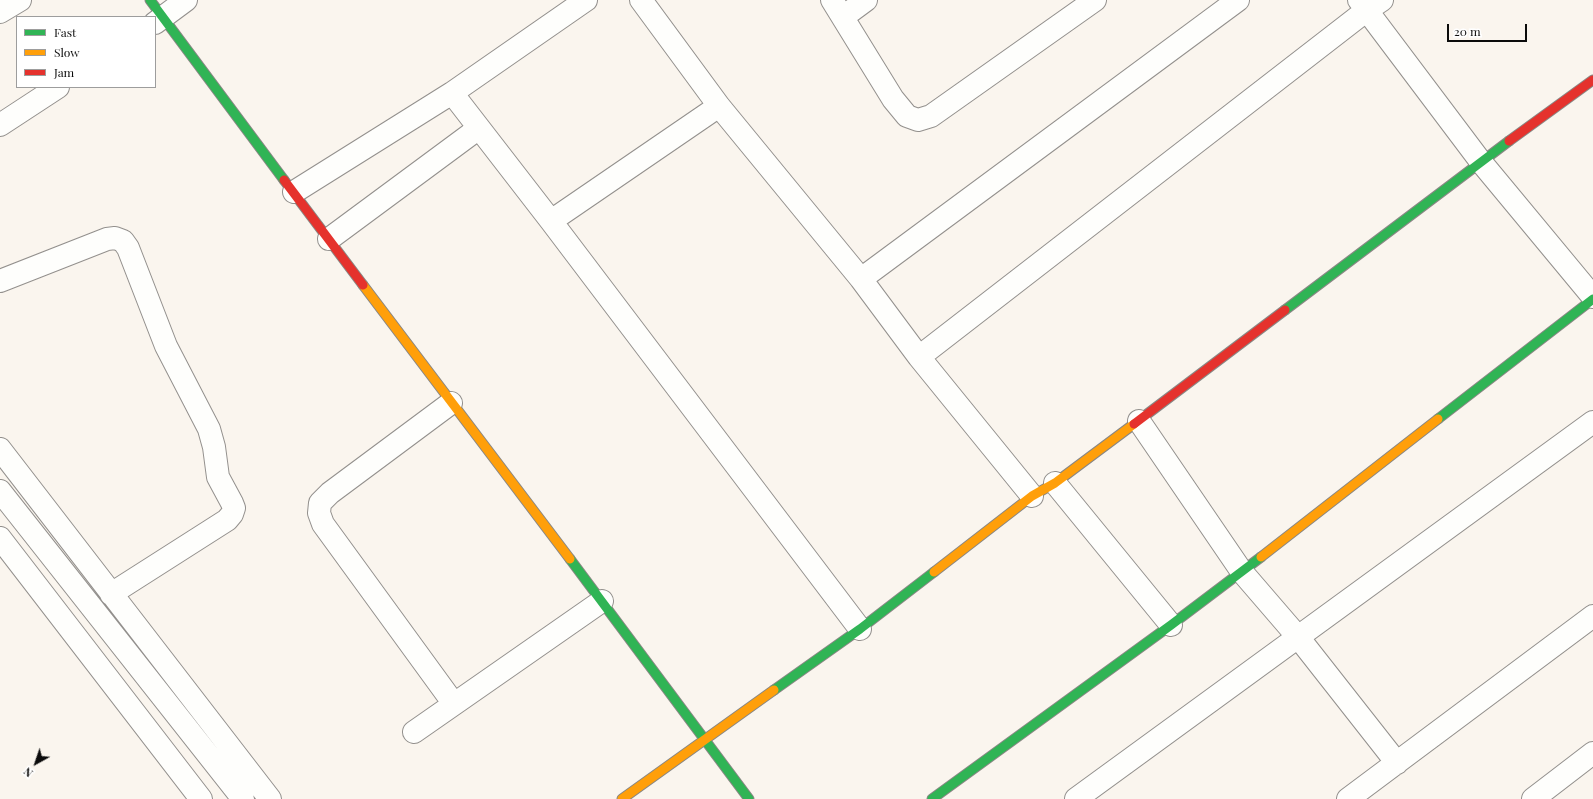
<!DOCTYPE html>
<html>
<head>
<meta charset="utf-8">
<style>
	body { margin:0 }
	#map { position:relative; width:1593px; height:799px; overflow:hidden; background:#faf5ee; font-family:"Playfair Display",serif }
	canvas { display:block }
	.legend { position:absolute; left:16px; top:16px; width:140px; height:72px; box-sizing:border-box; background:#fff; border:1px solid #9d9d9d; margin:0; padding:5px 7px; list-style:none; font-size:12px; color:#0b0b0b }
	.legend li { display:flex; align-items:center; gap:8px; height:20px }
	.legend b { width:20px; border:1px solid #9d9d9d }
	.north { position:absolute; left:16px; top:743px; width:40px; height:40px; -webkit-text-stroke:3px #fff; paint-order:stroke; rotate:220deg; font-size:11px; font-weight:700; line-height:16px; text-align:center; color:#0b0b0b }
	.north::after { content:''; display:block; margin:auto; width:14px; height:18px; background:#0b0b0b; clip-path:polygon(50% 0,100% 100%,50% 72%,0 100%) }
	.scale { position:absolute; left:1447px; top:24px; width:80px; height:18px; box-sizing:border-box; border:2px solid #0b0b0b; border-top:0; padding-left:5px; font-size:12px; line-height:14px; white-space:nowrap; color:#0b0b0b; -webkit-text-stroke:3px #fff; paint-order:stroke }
</style>
</head>
<body>
<div id="map">
<canvas width="1593" height="799"></canvas>
<ul class="legend">
<li><b style="height:5px;background:#30b455"></b>Fast</li>
<li><b style="height:5px;background:#ff9f0a"></b>Slow</li>
<li><b style="height:5px;background:#e5322d"></b>Jam</li>
</ul>
<div class="north">N</div>
<div class="scale">20 m</div>
</div>
<script>
const ctx = document.querySelector('canvas').getContext('2d');
ctx.lineJoin = 'round';
const poly = rows => new Path2D(rows.map(r => 'M' + r).join(''));
function trace(path, color, width, dash) { ctx.strokeStyle = color; ctx.lineWidth = width; ctx.lineCap = dash ? 'butt' : 'round'; ctx.setLineDash(dash || []); ctx.stroke(path); }
const street = poly([
	[641,0,719,106,861,279,919,357,1032,496],
	[832,0,893,99,907,116,918,120,931,116,1095,0],
	[1359,0,1481,162,1593,297],
	[0,12,20,0],
	[843,17,866,0],
	[155,23,186,0],
	[452,93,551,221,860,629],
	[0,125,58,87],
	[294,192,452,93,586,0],
	[551,221,719,106],
	[329,239,479,128],
	[861,279,1238,0],
	[0,281,107,239,115,238,123,241,128,248,166,346,209,429,214,447,218,477,232,503,234,508,232,514,227,520,111,594],
	[919,357,1367,10,1382,0],
	[451,403,330,493,320,503,319,513,323,524,454,704],
	[1139,421,1242,572,1298,637,1397,763],
	[0,449,270,799],
	[1055,483,1171,625],
	[0,491,243,799],
	[0,538,201,799],
	[414,732,602,601],
	[1076,799,1593,422],
	[1348,799,1593,616],
	[1533,799,1593,753]
]);
const fast = poly([
	[150,0,284,180],
	[1285,310,1509,141],
	[1438,419,1593,299],
	[570,559,749,799],
	[774,690,860,629,934,572],
	[932,799,1171,625,1261,557]
]);
const slow = poly([
	[363,285,570,559],
	[1261,557,1438,419],
	[934,572,1032,496,1055,483,1134,424],
	[622,799,774,690]
]);
const jam = poly([
	[1509,141,1593,80],
	[284,180,363,285],
	[1134,424,1285,310]
]);
trace(street, '#93908d', 24);
trace(fast, '#898784', 11);
trace(slow, '#898784', 11);
trace(jam, '#898784', 11);
trace(street, '#fefefc', 22);
trace(fast, '#30b455', 9);
trace(slow, '#ff9f0a', 9);
trace(jam, '#e5322d', 9);
</script>
</body>
</html>
